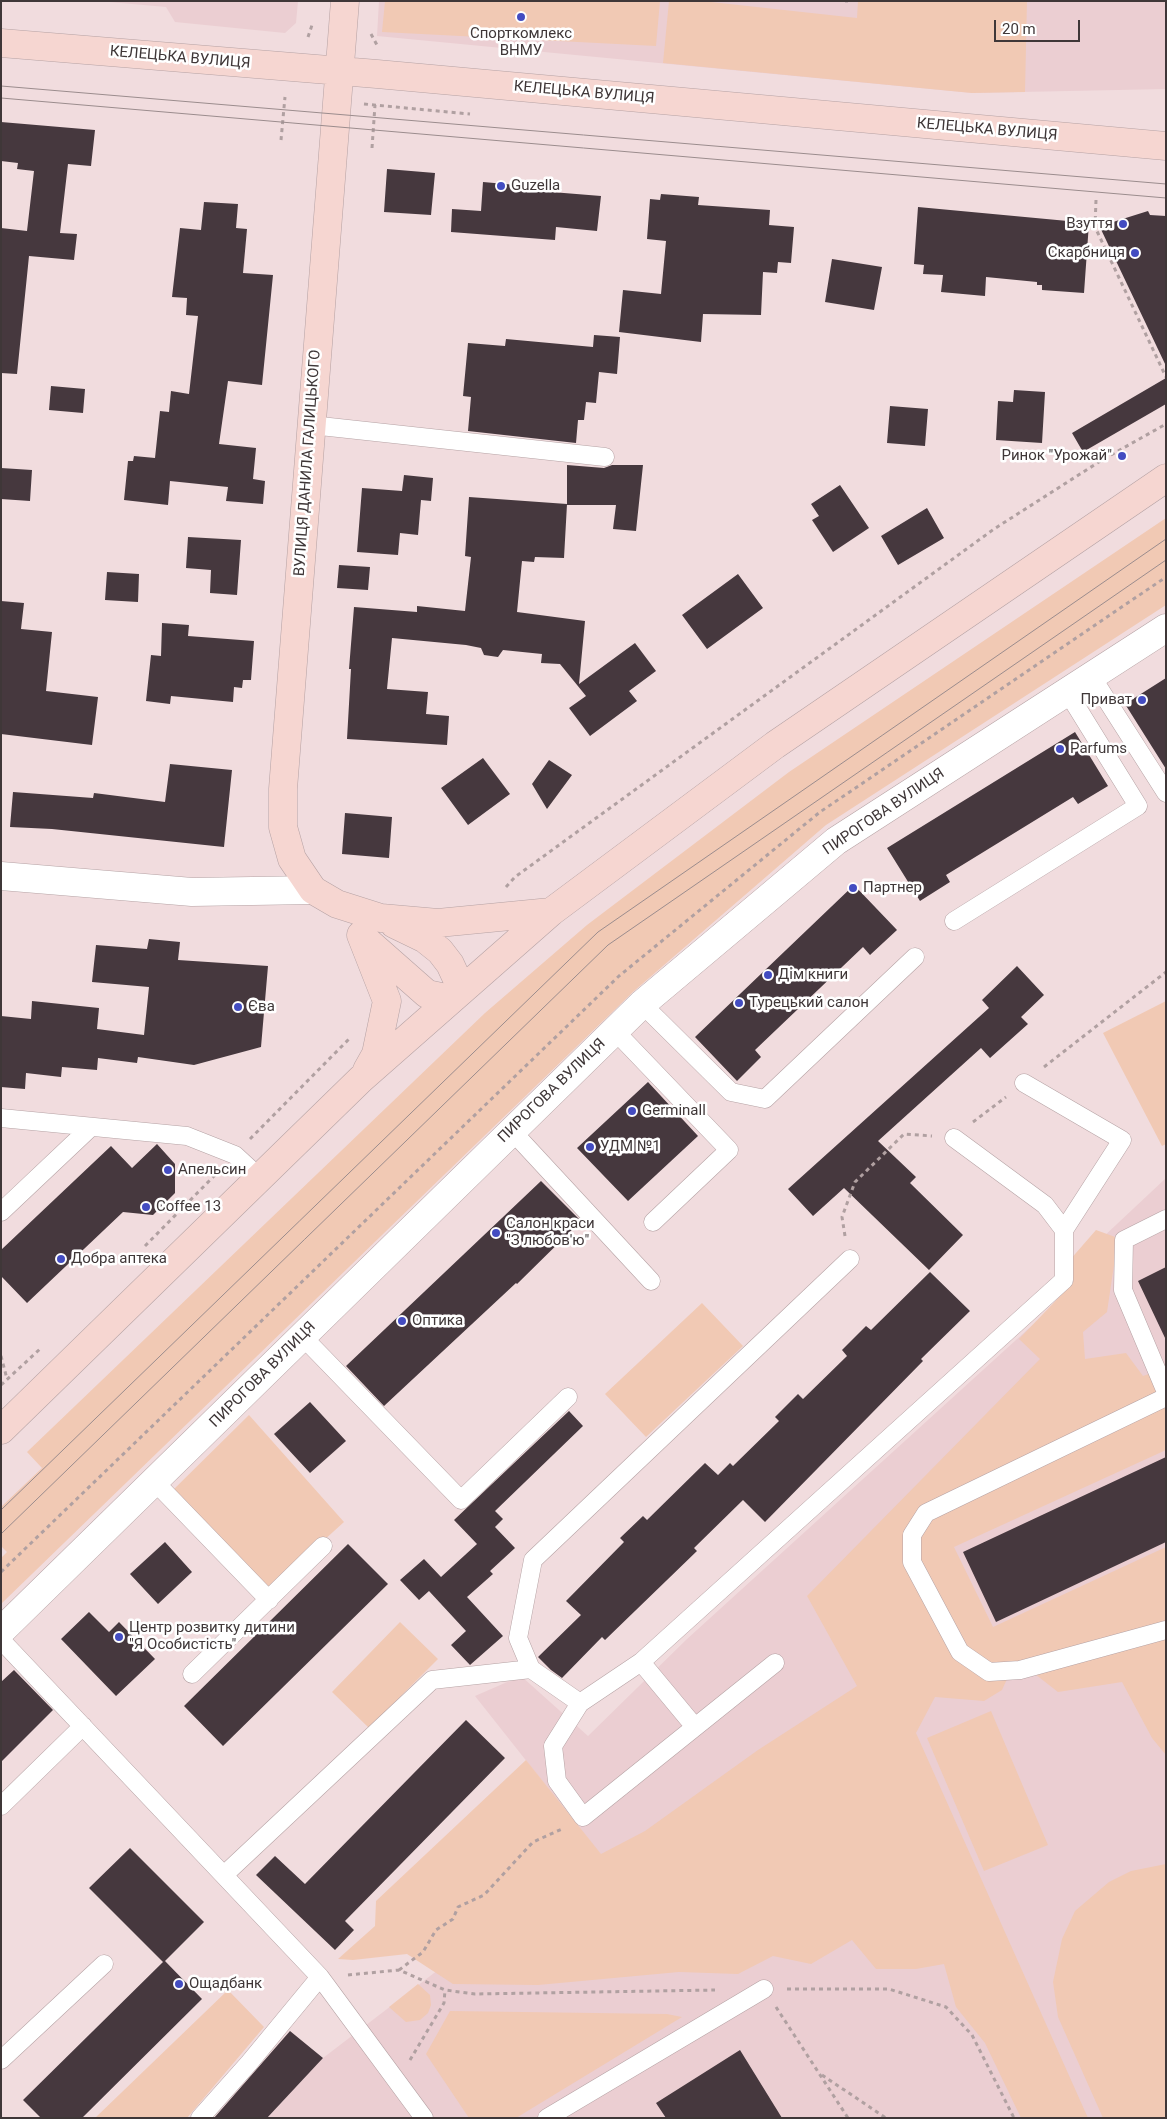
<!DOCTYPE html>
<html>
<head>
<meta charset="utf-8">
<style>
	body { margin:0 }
	#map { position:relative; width:1167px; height:2119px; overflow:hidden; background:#f1dcde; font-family:Roboto,sans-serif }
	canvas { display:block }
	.frame { position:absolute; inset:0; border:2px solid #3f3738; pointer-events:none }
	.scale { position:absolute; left:994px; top:20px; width:86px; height:22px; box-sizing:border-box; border:2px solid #3f3738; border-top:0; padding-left:6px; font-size:15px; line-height:18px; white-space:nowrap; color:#3f3738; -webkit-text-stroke:4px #fff; paint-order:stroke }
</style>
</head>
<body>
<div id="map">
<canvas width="1167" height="2119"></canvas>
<div class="frame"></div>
<div class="scale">20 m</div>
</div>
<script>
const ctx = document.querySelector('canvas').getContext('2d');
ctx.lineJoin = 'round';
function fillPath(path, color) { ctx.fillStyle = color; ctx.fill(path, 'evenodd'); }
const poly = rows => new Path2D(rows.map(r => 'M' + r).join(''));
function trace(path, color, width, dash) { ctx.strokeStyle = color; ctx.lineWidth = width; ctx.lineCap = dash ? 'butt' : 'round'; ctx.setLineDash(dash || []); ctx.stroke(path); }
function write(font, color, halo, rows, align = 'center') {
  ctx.font = font + ' Roboto,sans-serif'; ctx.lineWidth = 5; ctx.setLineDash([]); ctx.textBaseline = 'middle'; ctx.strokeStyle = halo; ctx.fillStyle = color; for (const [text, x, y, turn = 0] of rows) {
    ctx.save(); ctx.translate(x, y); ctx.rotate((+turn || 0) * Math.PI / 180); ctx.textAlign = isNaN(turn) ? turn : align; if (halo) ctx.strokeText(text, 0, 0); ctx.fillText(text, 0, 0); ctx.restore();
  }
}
fillPath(poly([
	[98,1,298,1,296,23,285,33,175,22,166,7],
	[379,1,1166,1,1166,89,972,93,377,36],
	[1166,1178,1166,2118,267,2118,323,2058,485,1934,600,1854,475,1696,521,1676,588,1736,687,1639,1071,1290,1085,1254]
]), '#ebced2');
fillPath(poly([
	[385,1,660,1,656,46,382,32],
	[669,1,702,1,857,18,858,1,1027,1,1025,92,972,93,663,63],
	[1166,518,1166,605,826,825,634,991,1,1604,1,1558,7,1552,1,1546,1,1507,42,1468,27,1452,485,1013,587,925,789,772],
	[1166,1001,1166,1144,1162,1146,1103,1033],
	[1096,1230,1118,1238,1107,1312,1083,1332,1085,1359,1126,1353,1143,1376,1166,1368,1166,1450,954,1547,993,1627,1166,1547,1166,1755,1152,1738,1122,1682,1058,1692,1035,1674,1007,1679,1002,1690,984,1701,935,1697,916,1733,1088,2118,1021,2118,985,2043,956,2007,944,1964,916,1969,876,1969,852,1940,811,1964,773,1956,738,1974,679,1972,538,1985,453,1984,407,1954,353,1960,338,1959,375,1926,376,1901,526,1760,601,1854,645,1831,758,1750,857,1686,807,1596,1040,1359,1019,1339,1066,1290,1069,1261],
	[702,1303,743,1346,646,1437,605,1394],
	[249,1415,344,1522,268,1591,172,1491],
	[400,1622,438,1659,369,1728,332,1692],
	[991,1711,1048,1845,984,1871,927,1738],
	[1166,1864,1166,2118,1103,2118,1058,2017,1053,1982,1062,1939,1075,1911,1109,1882,1131,1871],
	[418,1984,430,1995,431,2005,428,2013,420,2020,406,2022,389,2007],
	[228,1990,264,2027,187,2118,95,2118],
	[450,2011,667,2014,682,2017,516,2118,469,2118,426,2054]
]), '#f1c9b4');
fillPath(poly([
	[1,122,95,130,91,166,68,164,60,233,77,234,74,260,29,256,17,374,1,373,1,228,27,231,34,171,17,169,18,163,1,161],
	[387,169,435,173,431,215,384,212],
	[483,182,528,186,527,190,601,196,597,231,556,227,555,240,451,232,452,209,481,211],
	[661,194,699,197,698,205,770,210,769,225,794,227,791,263,778,262,777,273,763,272,761,315,703,314,701,342,619,332,623,290,661,294,666,241,647,239,650,199,660,200],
	[204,202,238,204,236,228,247,229,243,273,273,275,262,385,228,381,219,444,256,448,253,479,265,481,263,504,226,501,228,487,170,481,168,505,124,500,128,461,133,461,134,456,155,458,160,411,169,412,171,391,189,394,198,316,186,315,187,298,172,297,180,228,201,230],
	[918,207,1089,223,1084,293,1042,290,1042,285,1037,285,1037,282,986,277,985,296,941,292,943,275,923,274,924,265,914,264],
	[1148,211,1150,215,1166,216,1166,366,1097,221,1113,222],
	[832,259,882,267,874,310,825,302],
	[594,335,620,337,617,374,599,372,596,403,586,402,584,420,578,420,576,443,468,431,471,397,463,396,468,343,505,346,506,339,593,347],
	[1166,378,1166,404,1083,452,1072,433],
	[51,386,85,389,83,413,49,410],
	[1014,390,1045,392,1042,443,996,440,998,401,1013,402],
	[890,406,928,409,925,446,887,443],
	[567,465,604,468,612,465,643,465,636,531,613,529,616,505,567,505],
	[1,468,32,470,30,501,1,499],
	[404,475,433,478,431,501,421,500,418,535,400,533,398,555,357,552,362,488,402,491],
	[840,485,869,528,833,552,812,520,819,516,811,504],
	[469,497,567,504,564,558,535,557,534,562,522,561,517,612,585,621,579,684,635,643,656,671,629,691,637,701,590,736,569,708,586,696,560,664,541,663,542,654,503,650,498,657,484,655,481,648,466,645,392,638,387,689,428,692,426,714,449,716,447,745,347,739,351,669,349,669,354,607,417,612,417,606,465,611,471,557,465,556],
	[927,508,944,538,898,565,881,536],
	[188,537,241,540,237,595,210,593,211,570,186,568],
	[339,565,370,567,368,590,337,588],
	[107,572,139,574,138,602,105,600],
	[738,574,763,608,707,649,682,615],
	[1,601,24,603,21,629,52,632,46,691,98,697,92,745,1,734],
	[162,623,189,625,188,636,254,641,251,680,243,680,242,688,234,687,233,702,171,696,170,704,146,701,151,655,161,656],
	[1166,678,1166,769,1125,704],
	[1075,732,1108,786,1078,804,1073,797,946,875,950,882,920,901,887,848],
	[483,758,510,794,468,825,441,788],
	[549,760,572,775,547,809,532,784],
	[170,764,232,770,224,847,52,829,10,827,13,792,93,798,94,793,165,802],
	[345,813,392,817,389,858,342,854],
	[854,885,897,930,870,955,863,947,755,1050,761,1057,737,1081,695,1037],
	[149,939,180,942,178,960,268,966,261,1047,194,1065,138,1057,137,1063,98,1058,97,1070,62,1067,61,1077,26,1073,25,1089,1,1087,1,1016,31,1019,32,1001,99,1008,97,1029,144,1035,149,987,92,982,96,945,147,949],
	[1017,966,1044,995,1021,1017,1028,1024,990,1058,981,1048,878,1141,916,1177,910,1183,963,1235,929,1270,844,1188,813,1216,788,1189,989,1008,982,1000],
	[648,1082,698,1136,628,1201,577,1148],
	[157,1144,175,1164,175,1193,153,1215,123,1212,27,1303,1,1276,1,1250,111,1146,132,1168],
	[541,1181,581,1221,517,1284,516,1283,384,1406,346,1366],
	[1166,1267,1166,1340,1138,1281],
	[930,1272,970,1311,921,1359,923,1361,765,1522,743,1500,694,1548,697,1551,605,1640,602,1637,562,1678,551,1670,538,1657,581,1615,566,1601,624,1542,620,1538,643,1516,647,1520,705,1463,718,1475,730,1463,733,1466,779,1421,775,1417,798,1394,803,1399,847,1356,842,1350,866,1326,871,1330],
	[310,1402,346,1441,310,1473,274,1434],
	[569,1411,583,1426,495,1511,503,1519,495,1527,515,1548,490,1571,493,1574,467,1597,503,1636,470,1665,451,1645,466,1631,429,1591,419,1600,400,1580,424,1559,441,1577,477,1544,454,1520],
	[1166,1457,1166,1542,996,1622,963,1552],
	[165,1542,192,1572,158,1604,130,1574],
	[348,1544,388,1584,223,1746,184,1706],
	[89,1612,109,1632,119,1622,155,1659,116,1696,61,1639],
	[14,1670,53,1710,1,1762,1,1682],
	[466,1720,505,1758,345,1921,354,1930,335,1950,256,1875,275,1856,305,1884],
	[130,1848,204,1922,165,1961,202,1999,82,2118,41,2118,23,2100,163,1962,89,1888],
	[290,2031,323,2058,267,2118,214,2118],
	[740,2050,782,2118,666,2118,656,2103]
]), '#46383e');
const service = poly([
	[311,425,605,457],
	[1092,677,1166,793],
	[954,921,1138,806,1068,693],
	[642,1004,731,1092,765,1099,915,957],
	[615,1031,729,1150,653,1222],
	[1024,1083,1122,1140,1064,1230],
	[1,1118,187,1136,235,1155,260,1178],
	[512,1131,651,1281],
	[1,1212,91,1127],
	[1166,1219,1124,1240,1123,1290,1166,1392],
	[302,1336,461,1500,568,1397],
	[1166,1397,926,1513,912,1535,912,1562,960,1652,989,1672,1020,1670,1166,1630],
	[155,1482,269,1600],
	[1,1640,320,1977,424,2118],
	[641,1662,695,1727],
	[531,1669,518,1638,533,1560,850,1259],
	[192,1674,323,1546],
	[580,1703,553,1746,557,1781,583,1817,775,1663],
	[1,1806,83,1726],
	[224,1875,432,1680,531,1669,580,1703,641,1662,1064,1280,1064,1230,1045,1205,954,1138],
	[1,2060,104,1964],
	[200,2118,249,2063,320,1977],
	[547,2118,764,1989]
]);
const minor = poly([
	[1,876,192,892,313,890],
	[1,1631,642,1004,836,841,1166,628]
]);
const secondary = poly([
	[345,1,283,789,283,827,292,859,313,890,337,904,381,918,438,923,551,912],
	[1,43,377,74,1166,146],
	[394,924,425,939,440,951,450,964,462,990],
	[361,935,387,1001,376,1054,367,1070],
	[368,942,427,994,450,999],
	[1,1430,361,1079,551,912,775,745,1166,478]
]);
trace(service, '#b5a2a4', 19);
trace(minor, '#b5a2a4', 29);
trace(secondary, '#b5a2a4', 29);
trace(poly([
	[168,1,168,2],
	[845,1,848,1],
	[371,34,378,47],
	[308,37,313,22],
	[364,104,470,114],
	[281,140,285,97],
	[372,148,375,105],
	[1096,200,1095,227,1166,377],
	[506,887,515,877,994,529,1102,460,1166,424],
	[1044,1067,1166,972],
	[973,1122,1006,1097],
	[250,1139,349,1039],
	[845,1236,842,1217,855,1182,904,1134,932,1136],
	[145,1246,218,1172],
	[1,1356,7,1379],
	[1,1385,40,1349],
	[1,1572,619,976,820,812,1166,577],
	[399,1970,423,1952,436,1930,453,1919,458,1907,484,1895,533,1842,562,1829],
	[348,1975,399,1970,445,1990,475,1994,715,1990],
	[787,1989,889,1989,946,2007,972,2035,1014,2118],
	[776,2007,848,2118],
	[410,2060,444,2003,445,1990],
	[822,2075,886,2118]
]), '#b0a0a1', 3, [4, 4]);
trace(service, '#fff', 18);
trace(minor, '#fff', 28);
trace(secondary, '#f6d6d1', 28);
trace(poly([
	[1,86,1166,184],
	[1,98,1166,198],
	[1,1510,598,932,1166,539],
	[1,1534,608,945,1166,560]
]), '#9b8c8d', 1);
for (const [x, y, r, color] of [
	[521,17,5,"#434cc1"],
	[501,186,5,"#434cc1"],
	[1123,224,5,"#434cc1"],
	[1135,253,5,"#434cc1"],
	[1122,456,5,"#434cc1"],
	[1142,700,5,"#434cc1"],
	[1060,749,5,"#434cc1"],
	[853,888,5,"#434cc1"],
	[768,975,5,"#434cc1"],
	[739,1003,5,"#434cc1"],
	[238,1007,5,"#434cc1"],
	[632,1111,5,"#434cc1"],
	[590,1147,5,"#434cc1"],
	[168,1170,5,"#434cc1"],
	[146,1207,5,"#434cc1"],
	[496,1233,5,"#434cc1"],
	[61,1259,5,"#434cc1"],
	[402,1321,5,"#434cc1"],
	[119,1637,5,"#434cc1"],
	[179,1984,5,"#434cc1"]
]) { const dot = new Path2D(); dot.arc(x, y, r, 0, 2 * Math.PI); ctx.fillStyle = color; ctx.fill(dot); trace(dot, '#fff', 2); }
write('15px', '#3f3738', '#fff', [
	["Спорткомлекс",521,34,"center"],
	["ВНМУ",521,51,"center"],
	["Guzella",511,186],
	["Взуття",1113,224,"right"],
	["Скарбниця",1125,253,"right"],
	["Ринок \"Урожай\"",1112,456,"right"],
	["Приват",1132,700,"right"],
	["Parfums",1070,749],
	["Партнер",863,888],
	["Дім книги",778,975],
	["Турецький салон",749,1003],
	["Єва",248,1007],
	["Germinall",642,1111],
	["УДМ №1",600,1147],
	["Апельсин",178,1170],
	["Coffee 13",156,1207],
	["Салон краси",506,1224],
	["\"З любов'ю\"",506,1241],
	["Добра аптека",71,1259],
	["Оптика",412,1321],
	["Центр розвитку дитини",129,1628],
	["\"Я Особистість\"",129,1645],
	["Ощадбанк",189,1984]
], 'left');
write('15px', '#3f3738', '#fff', [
	["КЕЛЕЦЬКА ВУЛИЦЯ",180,58,5],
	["КЕЛЕЦЬКА ВУЛИЦЯ",584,93,5],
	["КЕЛЕЦЬКА ВУЛИЦЯ",987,130,5],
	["ВУЛИЦЯ ДАНИЛА ГАЛИЦЬКОГО",308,463,-86],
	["ПИРОГОВА ВУЛИЦЯ",884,812,-34],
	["ПИРОГОВА ВУЛИЦЯ",552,1091,-44],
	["ПИРОГОВА ВУЛИЦЯ",263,1375,-45]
]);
</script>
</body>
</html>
